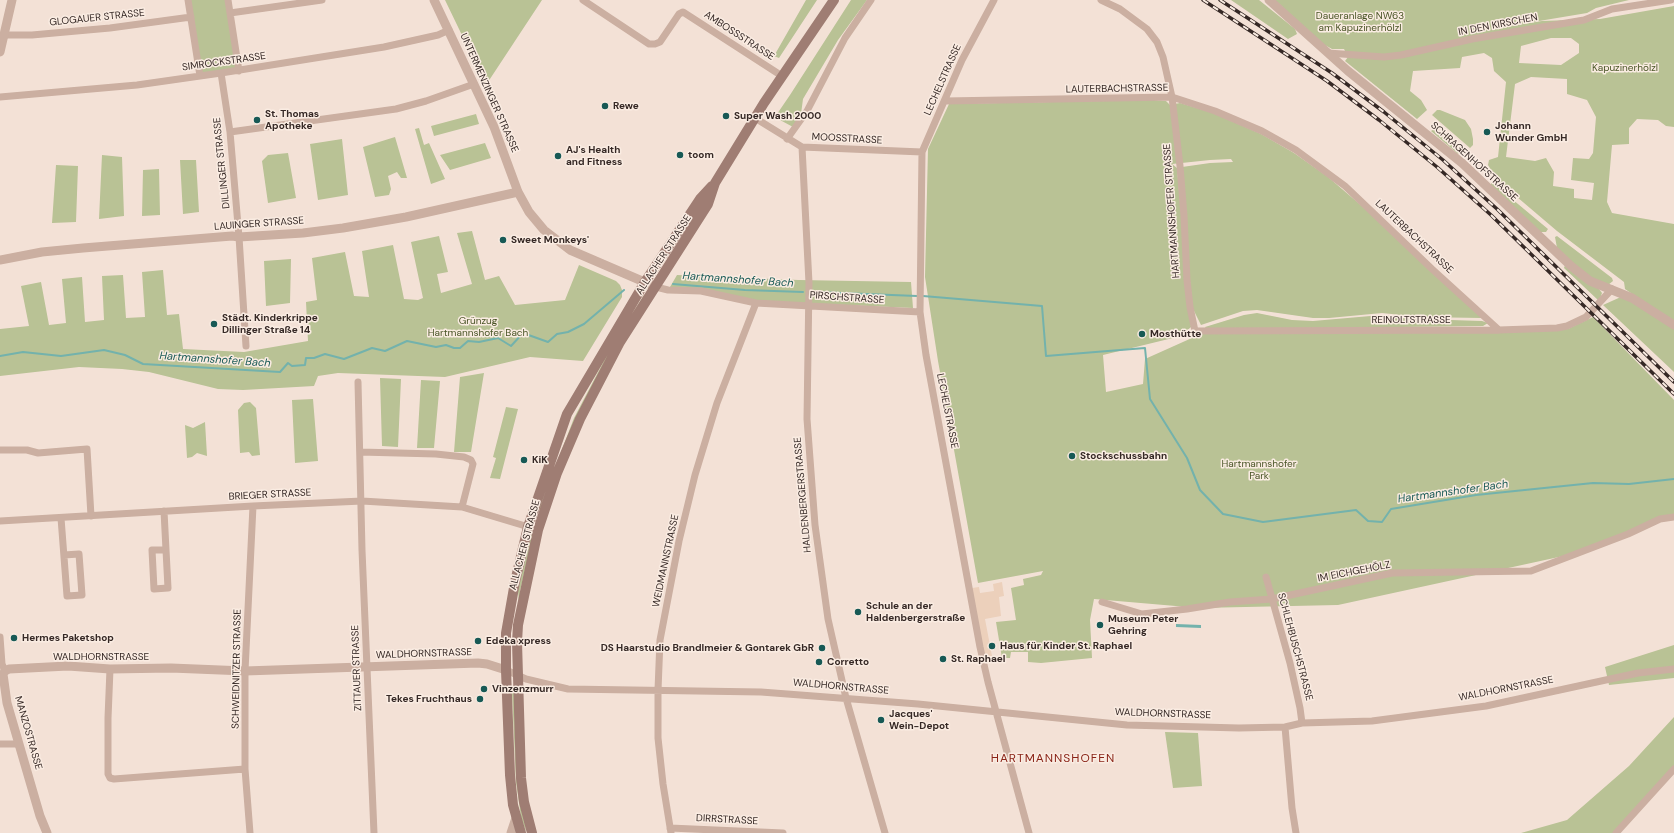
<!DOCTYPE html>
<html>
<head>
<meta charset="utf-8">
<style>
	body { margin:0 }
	canvas { display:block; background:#f3e1d6 }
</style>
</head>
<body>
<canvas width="1674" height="833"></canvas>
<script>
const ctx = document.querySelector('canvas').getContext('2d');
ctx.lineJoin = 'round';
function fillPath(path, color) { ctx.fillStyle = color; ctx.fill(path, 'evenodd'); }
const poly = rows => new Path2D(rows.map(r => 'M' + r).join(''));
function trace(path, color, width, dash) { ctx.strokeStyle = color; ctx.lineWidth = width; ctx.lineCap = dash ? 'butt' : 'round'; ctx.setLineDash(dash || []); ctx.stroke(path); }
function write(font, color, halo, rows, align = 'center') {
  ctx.font = font + ' "DM Sans",sans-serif'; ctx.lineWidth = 3; ctx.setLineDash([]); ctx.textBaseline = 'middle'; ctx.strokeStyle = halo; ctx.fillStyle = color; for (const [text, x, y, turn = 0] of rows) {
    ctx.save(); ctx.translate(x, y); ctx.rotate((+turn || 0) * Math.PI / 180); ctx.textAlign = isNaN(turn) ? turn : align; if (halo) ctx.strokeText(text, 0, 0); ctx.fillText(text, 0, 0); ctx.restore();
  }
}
fillPath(poly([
	[190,0,226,0,237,69,201,73],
	[445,0,542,0,486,85],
	[806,0,817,0,779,58,774,56],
	[851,0,867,0,838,40,803,99,801,114,793,127,780,120,777,114,790,95],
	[1231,0,1259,0,1295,29,1297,34,1288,39],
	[1275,0,1629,0,1596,8,1587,13,1461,34,1542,21,1600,19,1674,6,1674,127,1666,126,1658,120,1637,119,1629,128,1629,144,1612,145,1607,202,1612,213,1674,224,1674,323,1625,289,1624,282,1557,231,1497,180,1488,165,1489,160,1498,157,1506,82,1494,71,1492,58,1484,53,1462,57,1460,68,1413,71,1410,91,1421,100,1427,110,1417,119,1345,61,1348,57,1344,49,1332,49,1323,44],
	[1551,38,1571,38,1579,44,1579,53,1561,65,1519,63,1521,46],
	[1531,77,1567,79,1567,94,1587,100,1596,117,1593,153,1589,159,1573,158,1571,180,1594,183,1592,200,1574,198,1574,189,1553,186,1554,172,1546,158,1535,161,1506,157,1515,84],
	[1153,100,1166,101,1170,105,1180,103,1213,113,1261,134,1294,153,1328,177,1377,219,1482,318,1420,317,1382,313,1329,318,1313,318,1257,310,1243,311,1201,325,1193,309,1188,263,1182,167,1210,163,1233,162,1231,159,1210,160,1172,164,1177,168,1191,327,1181,336,1103,355,1106,392,1143,384,1145,359,1203,333,1545,330,1568,329,1593,317,1674,400,1674,514,1591,550,1338,605,1199,608,1094,599,1090,620,1092,658,1041,663,1028,662,1028,652,1011,652,1010,658,1002,658,996,622,1016,620,1011,588,1024,585,1023,579,1041,575,1043,571,978,583,938,361,925,277,928,149,949,104],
	[1437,110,1440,110,1465,120,1471,129,1473,139,1473,145,1470,148,1432,115],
	[476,114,479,124,434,136,431,126],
	[419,128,424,145,429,143,445,179,431,184,415,129],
	[1434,129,1460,153,1458,154,1431,131],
	[395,137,407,178,401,178,397,172,388,176,391,189,389,195,375,197,363,147],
	[342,139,348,195,318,200,310,144],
	[485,143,491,158,450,170,440,155],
	[288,153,296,198,268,203,262,161,268,155],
	[102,155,122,157,124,216,99,219],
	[180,160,196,160,199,212,183,214],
	[56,165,78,166,76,222,52,223],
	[159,169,160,215,142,216,143,170],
	[1491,183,1494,184,1548,229,1546,232,1540,232,1491,185],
	[472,231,485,280,499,276,515,305,565,300,579,265,616,281,620,285,622,290,622,297,583,361,530,357,445,377,338,373,318,376,314,386,243,390,218,389,149,372,122,369,79,367,0,376,0,329,29,326,21,286,41,282,49,325,66,323,62,279,82,277,85,322,104,320,102,276,123,275,126,318,145,317,142,272,163,270,167,315,179,314,183,349,244,352,308,341,306,302,317,300,312,258,345,252,354,296,369,297,362,251,393,245,404,299,418,300,423,298,411,242,439,236,448,272,437,274,441,293,472,284,457,233],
	[1557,236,1612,278,1613,281,1608,285,1600,282,1582,272,1557,248,1555,237],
	[291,259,290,303,266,306,264,261],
	[1565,265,1599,289,1602,293,1599,301,1564,268],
	[677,275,799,280,911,282,913,308,756,301,670,287],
	[644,295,645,295,608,356,543,510,539,509,574,418,607,355],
	[1623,296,1674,328,1674,372,1603,305],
	[1257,313,1292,320,1313,321,1382,315,1419,319,1482,321,1488,323,1483,326,1242,329,1206,329,1205,327,1244,315],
	[484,373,471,452,454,452,460,377],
	[380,378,401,379,398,447,382,446],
	[421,380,440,381,434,448,417,448],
	[313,399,318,461,295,463,292,400],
	[250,402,256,408,260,455,252,456,249,452,240,453,238,410,244,403],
	[506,407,518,409,500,479,490,478,496,458,493,457],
	[205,422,207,456,197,453,192,457,187,458,185,425,193,428],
	[531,535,533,535,520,591,521,599,519,605,518,590],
	[1674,645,1674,678,1609,685,1605,667],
	[512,692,514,693,526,832,521,817,516,782],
	[1674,717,1674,769,1616,833,1521,833,1567,820,1629,766],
	[1165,732,1198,733,1202,786,1173,788]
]), '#b9c295');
fillPath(poly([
	[1002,582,1004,596,999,597,1001,616,985,619,992,656,984,656,972,588,979,587,980,593,994,591,993,584]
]), '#ecd0bb');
fillPath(poly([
	[1176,624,1201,625,1201,628,1176,627]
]), '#73b2ac');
trace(poly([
	[673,284,745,290,803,292],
	[816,292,917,296],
	[923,296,1042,306,1046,356,1145,348,1150,399,1187,458,1200,490,1223,514,1263,522,1356,510,1368,521,1382,522,1391,509,1476,495,1593,483,1629,484,1674,479],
	[0,356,23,352,61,356,104,350,125,355,143,364,280,372,288,363,292,366,305,365,306,358,314,358,325,354,344,359,372,348,385,351,407,341,436,347,446,345,454,348,460,348,468,341,479,342,498,338,511,346,523,333,548,342,557,334,568,332,584,324,624,290]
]), '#73b2ac', 2);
trace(poly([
	[188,0,200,76],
	[228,0,239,71],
	[583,0,649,44,655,44,660,42,679,14,683,12,782,76],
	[994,0,962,60,922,152,920,312,926,355,980,647,988,682,1029,833],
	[1101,0,1120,9,1147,29,1157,42,1163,57,1172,97,1180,166,1184,216,1187,280,1190,307,1195,331,1499,330,1557,328,1567,326,1586,317,1612,289],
	[230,13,322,0],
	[4,35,32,35,110,28,191,17],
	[1328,53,1384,57,1401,55,1472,39,1584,20,1612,9,1671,0],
	[221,73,230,132,239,237,246,346],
	[0,97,137,85,221,73,384,47,438,35,449,30],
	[945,101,1172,97,1215,111,1262,131,1296,150,1345,186,1432,269,1499,330],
	[755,118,802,147,922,152],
	[230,132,396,109,426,101,474,84],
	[787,139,807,111,845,38,871,0],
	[802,147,809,283,807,419,815,525,828,619,846,698,885,833],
	[656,287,668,290,701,291,756,303,920,312],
	[358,382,362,550,374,833],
	[0,450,27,450,38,453,87,449,91,516],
	[360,452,436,454,464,457,471,460,473,464,462,507],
	[164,511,166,550,168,588,154,589,152,550,166,550],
	[61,518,67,596,82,595,79,554,64,555],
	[0,521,253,506,362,501,462,507,532,528],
	[1266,577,1290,663,1300,708,1302,723],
	[1102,602,1142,614,1187,609,1230,602,1272,599,1392,573,1531,571,1628,534,1660,519,1674,517],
	[0,637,2,664,5,671],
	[110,669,108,718,108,774,110,778,114,779,245,769],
	[506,670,526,679,568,689,761,692,918,704,1127,725,1239,728,1285,727,1302,723,1372,721,1486,706,1638,673,1674,669],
	[1285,727,1292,808,1296,833],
	[0,744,19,744],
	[670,828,783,833],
	[250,833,245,769,245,671,253,506],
	[671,833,663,784,658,738,658,690,660,640,679,541,695,475,717,403,756,303],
	[1616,833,1674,769]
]), '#cbafa1', 7);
trace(poly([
	[434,0,494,127,518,192,529,212,544,230,570,250,656,287],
	[1269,0,1348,71,1462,163,1571,266,1590,281,1632,298,1674,325],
	[0,52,12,0],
	[0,260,42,252,83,248,232,236,239,237,303,233,343,228,406,217,518,192],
	[47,833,40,816,7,703,3,674,5,671,9,669,68,666,110,669,171,668,245,671,478,663,487,664,506,670],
	[511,833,516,818]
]), '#cbafa1', 9);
trace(poly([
	[521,833,513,805,510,775,506,670,506,633,515,582,528,527,567,414,645,282,700,199,712,186],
	[532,833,524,802,521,778,517,642,518,625,538,530,557,473,580,419,620,342,708,204,715,183,764,103,834,0]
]), '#9f7d73', 10);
const rail = poly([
	[1203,0,1327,81,1379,120,1437,167,1491,215,1674,394],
	[1220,0,1332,73,1384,112,1443,160,1497,209,1674,382]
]);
trace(rail, '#352825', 3.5);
trace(rail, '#faece2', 2, [6]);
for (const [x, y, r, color] of [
	[605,106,4,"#175955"],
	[726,116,4,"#175955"],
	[257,120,4,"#175955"],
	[1487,132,4,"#175955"],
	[680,155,4,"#175955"],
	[558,156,4,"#175955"],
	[503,240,4,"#175955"],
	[214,324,4,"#175955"],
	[1142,334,4,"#175955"],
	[1072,456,4,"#175955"],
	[524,460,4,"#175955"],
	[858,612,4,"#175955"],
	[1100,625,4,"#175955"],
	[14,638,4,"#175955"],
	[478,641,4,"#175955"],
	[992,646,4,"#175955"],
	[822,648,4,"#175955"],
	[943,659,4,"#175955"],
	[819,662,4,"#175955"],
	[484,689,4,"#175955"],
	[480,699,4,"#175955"],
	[881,720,4,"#175955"]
]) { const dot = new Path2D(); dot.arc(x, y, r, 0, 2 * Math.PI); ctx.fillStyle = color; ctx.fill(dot); trace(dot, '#faece2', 1.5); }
write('10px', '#4a5527', '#faece2', [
	["Daueranlage NW63",1360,16],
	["am Kapuzinerhölzl",1360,28],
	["Kapuzinerhölzl",1625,68],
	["Grünzug",478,321],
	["Hartmannshofer Bach",478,333],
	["Hartmannshofer",1259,464],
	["Park",1259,476]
]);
write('10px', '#352825', '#faece2', [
	["GLOGAUER STRASSE",97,18,-6],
	["IN DEN KIRSCHEN",1498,25,-11],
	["AMBOSSSTRASSE",739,36,33],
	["SIMROCKSTRASSE",224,62,-8],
	["LECHELSTRASSE",943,80,-66],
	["LAUTERBACHSTRASSE",1117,89,-1],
	["UNTERMENZINGER STRASSE",489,93,66],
	["MOOSSTRASSE",847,139,3],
	["SCHRAGENHOFSTRASSE",1474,162,42],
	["DILLINGER STRASSE",222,163,-96],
	["HARTMANNSHOFER STRASSE",1172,211,-94],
	["LAUINGER STRASSE",259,224,-4],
	["LAUTERBACHSTRASSE",1414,237,43],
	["ALLACHER STRASSE",664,255,-57],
	["PIRSCHSTRASSE",847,298,4],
	["REINOLTSTRASSE",1411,320],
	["LECHELSTRASSE",947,411,79],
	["BRIEGER STRASSE",270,495,-3],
	["HALDENBERGERSTRASSE",803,495,-95],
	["ALLACHER STRASSE",525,545,-75],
	["WEIDMANNSTRASSE",666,561,-78],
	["IM EICHGEHÖLZ",1354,572,-11],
	["SCHLEHBUSCHSTRASSE",1295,647,75],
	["WALDHORNSTRASSE",424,654,-2],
	["WALDHORNSTRASSE",101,657],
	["ZITTAUER STRASSE",357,668,-92],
	["SCHWEIDNITZER STRASSE",237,669,-89],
	["WALDHORNSTRASSE",841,687,5],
	["WALDHORNSTRASSE",1506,689,-11],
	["WALDHORNSTRASSE",1163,714,2],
	["MANZOSTRASSE",28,733,74],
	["DIRRSTRASSE",727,820,3]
]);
write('bold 10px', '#352825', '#faece2', [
	["Rewe",613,106],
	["St. Thomas",265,114],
	["Apotheke",265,126],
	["Super Wash 2000",734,116],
	["Johann",1495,126],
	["Wunder GmbH",1495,138],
	["AJ's Health",566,150],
	["and Fitness",566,162],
	["toom",688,155],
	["Sweet Monkeys'",511,240],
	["Städt. Kinderkrippe",222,318],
	["Dillinger Straße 14",222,330],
	["Mosthütte",1150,334],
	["Stockschussbahn",1080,456],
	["KiK",532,460],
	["Schule an der",866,606],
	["Haldenbergerstraße",866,618],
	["Museum Peter",1108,619],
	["Gehring",1108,631],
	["Hermes Paketshop",22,638],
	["Edeka xpress",486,641],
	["Haus für Kinder St. Raphael",1000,646],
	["DS Haarstudio Brandlmeier & Gontarek GbR",814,648,"right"],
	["St. Raphael",951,659],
	["Corretto",827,662],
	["Vinzenzmurr",492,689],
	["Tekes Fruchthaus",472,699,"right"],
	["Jacques'",889,714],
	["Wein-Depot",889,726]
], 'left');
write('italic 11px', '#175955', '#faece2', [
	["Hartmannshofer Bach",738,280,4],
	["Hartmannshofer Bach",215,360,4],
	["Hartmannshofer Bach",1453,492,-8]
]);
ctx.letterSpacing = '1px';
write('12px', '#8a2418', '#faece2', [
	["HARTMANNSHOFEN",1053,759]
]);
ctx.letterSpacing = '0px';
</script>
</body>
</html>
